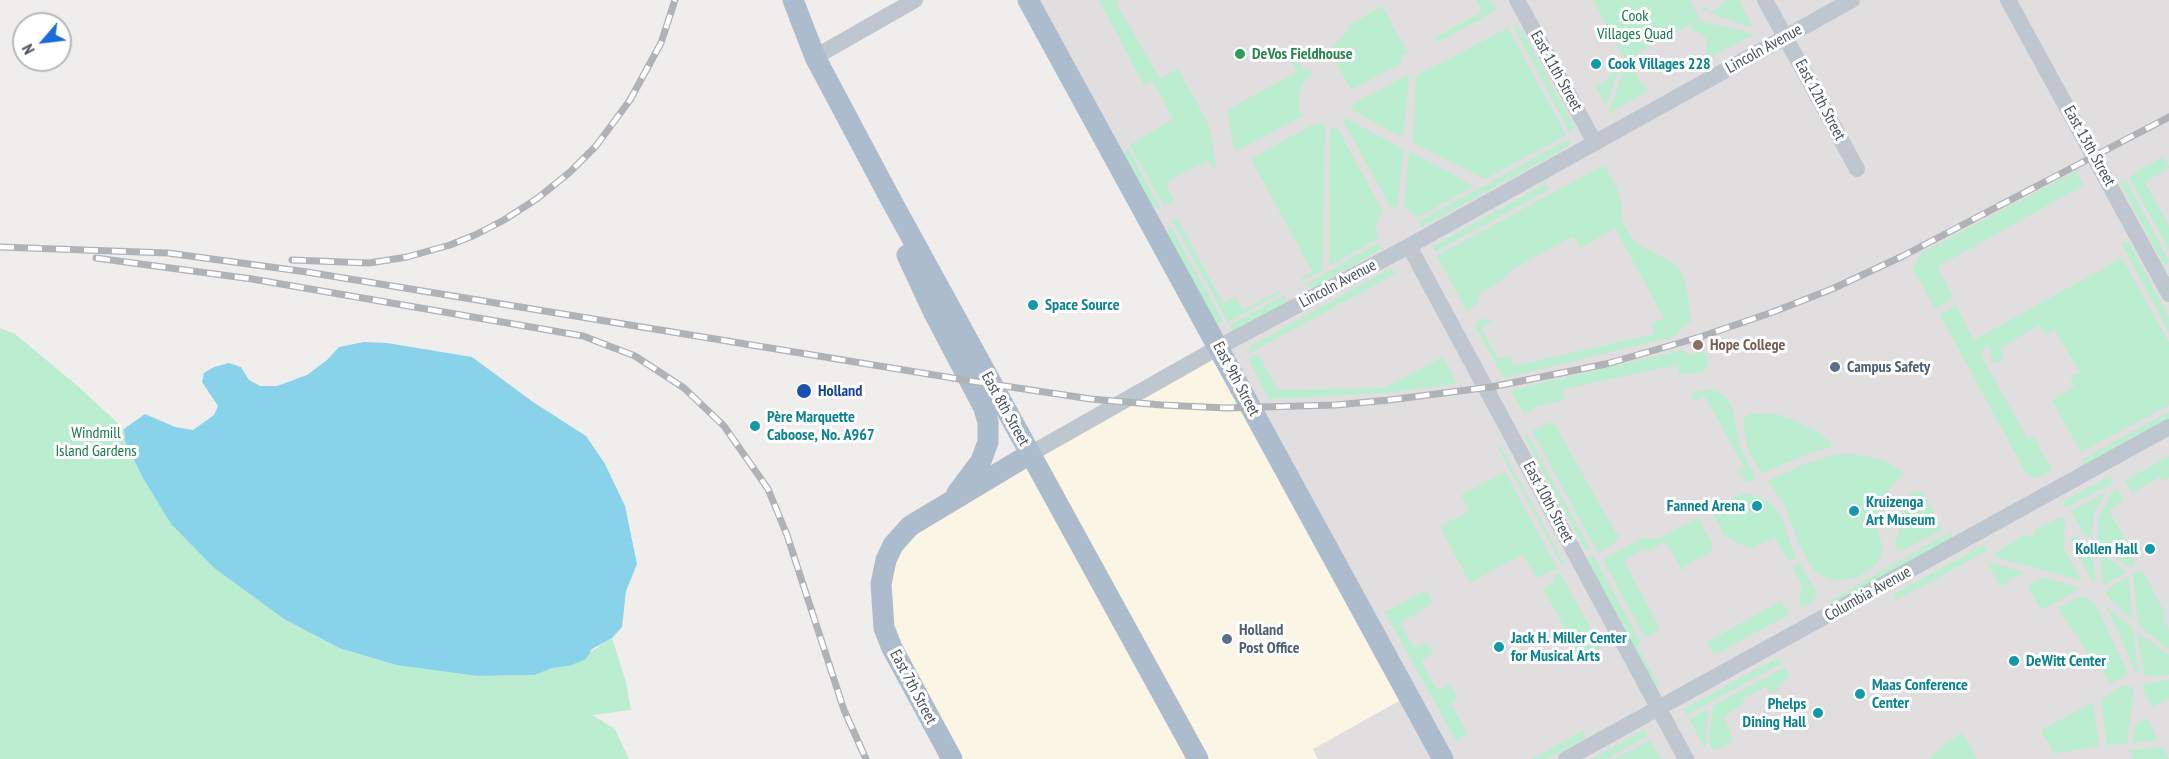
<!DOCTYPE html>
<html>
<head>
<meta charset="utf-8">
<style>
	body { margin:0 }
	#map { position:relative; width:2169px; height:759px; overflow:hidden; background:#f0eded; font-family:"PT Sans Narrow",sans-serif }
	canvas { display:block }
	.north { position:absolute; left:12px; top:12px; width:60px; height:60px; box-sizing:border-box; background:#fff; border:2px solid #b5b9bd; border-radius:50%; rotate:242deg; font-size:16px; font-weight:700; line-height:24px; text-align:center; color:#46505a }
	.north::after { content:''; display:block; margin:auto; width:21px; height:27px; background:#1c6bdb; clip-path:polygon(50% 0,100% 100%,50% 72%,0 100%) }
</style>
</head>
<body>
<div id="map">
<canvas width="2169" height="759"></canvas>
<div class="north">N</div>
</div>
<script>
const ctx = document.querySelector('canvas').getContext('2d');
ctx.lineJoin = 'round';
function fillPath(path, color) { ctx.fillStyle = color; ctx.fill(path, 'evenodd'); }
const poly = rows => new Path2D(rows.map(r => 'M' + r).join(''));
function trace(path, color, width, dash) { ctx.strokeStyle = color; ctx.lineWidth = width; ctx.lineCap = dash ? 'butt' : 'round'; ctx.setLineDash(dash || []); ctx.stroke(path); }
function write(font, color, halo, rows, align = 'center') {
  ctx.font = font + ' "PT Sans Narrow",sans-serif'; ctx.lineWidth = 6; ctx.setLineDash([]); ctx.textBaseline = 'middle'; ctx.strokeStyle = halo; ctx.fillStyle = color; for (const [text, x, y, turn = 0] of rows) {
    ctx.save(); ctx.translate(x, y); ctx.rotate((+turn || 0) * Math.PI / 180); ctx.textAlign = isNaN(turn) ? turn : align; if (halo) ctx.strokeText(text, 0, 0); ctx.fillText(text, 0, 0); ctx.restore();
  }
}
fillPath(poly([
	[1219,347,1443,759,952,759,892,648,886,560,948,504]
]), '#fbf5e5');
fillPath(poly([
	[1038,0,2169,0,2169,759,1318,759,1313,749,1417,691]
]), '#e1dedf');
fillPath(poly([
	[1099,0,1121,0,1116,3,1160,79,1178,69,1209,125,1216,166,1213,168,1208,160,1165,183,1174,200,1164,206,1130,145,1173,119,1153,81,1144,85],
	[1476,0,1491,0,1497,10,1439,42,1434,38,1482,12],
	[1593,0,1690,0,1700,19,1625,60],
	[1728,0,1739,0,1753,28,1700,9,1705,7,1711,12],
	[1382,6,1408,53,1403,55,1400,64,1351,90,1330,50,1349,29,1348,26],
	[1700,21,1754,34,1709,58,1706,54,1707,40,1704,35,1694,31,1691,25],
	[1512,24,1517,26,1523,32,1575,128,1570,133],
	[1508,28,1566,135,1485,179,1413,143,1416,76],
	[1638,54,1640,57,1637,59,1639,63,1633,68,1641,84,1644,83,1648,91,1608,114,1628,60],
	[1621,57,1622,60,1606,106,1594,83,1601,84,1607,81,1609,76,1612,74,1611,71,1616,67,1614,61],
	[1297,58,1304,71,1309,69,1312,75,1304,82,1300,89,1298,107,1302,116,1235,152,1227,110,1297,72,1292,61],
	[1407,75,1409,77,1403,138,1352,110,1353,104],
	[1346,118,1403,149,1398,206,1391,208,1342,119],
	[1316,123,1325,126,1322,270,1301,282,1302,278,1312,271,1251,159],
	[1337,127,1383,212,1378,218,1376,226,1378,239,1329,266,1330,130],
	[1569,139,1571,145,1422,227,1418,222],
	[1126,148,1129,151,1161,209,1149,204,1123,157],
	[1409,151,1474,186,1417,218,1409,210,1404,208],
	[2164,156,2169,168,2145,182,2169,226,2169,250,2129,177],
	[1604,165,1617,188,1620,199,1623,223,1634,242,1670,261,1677,266,1683,276,1687,290,1691,322,1681,327,1676,336,1504,378,1474,324,1482,319,1490,319,1491,322,1481,327,1498,359,1510,356,1514,366,1654,334,1652,324,1664,318,1615,228,1581,248,1573,236,1511,270,1501,281,1478,294,1479,302,1467,311,1437,256],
	[2076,171,2084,185,1937,267,1954,298,1935,309,1913,269,1921,253],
	[2126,180,2169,261,2164,266,2120,183],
	[1545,184,1550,189,1435,252,1433,246],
	[1177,218,1223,303,1235,297,1243,310,1280,290,1281,293,1228,322,1172,220],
	[1169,224,1223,322,1216,326,1167,237],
	[2129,242,2169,317,2169,332,2121,243],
	[1378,243,1382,249,1312,288,1305,285],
	[2122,258,2169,343,2169,405,2081,452,2052,400,2075,386,2070,378,2080,372,2054,329,2046,335,2039,325,2000,348,2004,358,1994,363,1990,358,1991,348,1987,347,1983,348,1982,358,2028,439,2033,436,2052,470,2037,478,2027,475,1940,315,1955,305,1974,340],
	[1391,268,1395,274,1246,355,1251,346],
	[1284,296,1286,303,1234,331,1230,325],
	[0,328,15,334,80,388,124,429,125,441,171,524,214,568,284,619,339,648,396,665,477,676,535,675,552,668,569,666,612,638,626,682,631,710,592,715,615,729,629,759,0,759],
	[1682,350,1689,355,1703,350,1708,360,1705,371,1680,375,1677,365,1563,389,1564,400,1539,406,1524,414,1511,390],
	[1258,354,1278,390,1384,388,1443,357,1457,384,1386,393,1269,399,1248,359],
	[1705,390,1717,391,1727,398,1733,411,1740,447,1755,477,1754,480,1751,482,1746,481,1737,472,1744,467,1705,396,1695,401,1692,396,1693,392],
	[2169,412,2169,420,2085,466,2081,460],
	[1751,413,1780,415,1792,419,1819,433,1830,442,1832,446,1808,454,1761,473,1749,451,1745,437,1743,420],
	[1549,422,1555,425,1615,532,1619,535,1615,543,1598,553,1532,431],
	[1527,434,1590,549,1586,551,1525,438],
	[1496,444,1501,447,1565,564,1562,565],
	[1848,454,1872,457,1884,461,1896,467,1904,475,1897,480,1884,495,1880,506,1877,529,1883,548,1880,559,1871,569,1855,578,1835,581,1817,573,1811,566,1800,546,1783,502,1768,481,1804,464,1833,455],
	[2169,456,2169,478,2163,481,2160,477,2132,493,2125,481],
	[1505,472,1557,568,1537,578,1523,554,1470,583,1440,527,1469,511,1461,495],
	[2110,476,2114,482,2065,508,2062,502],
	[2117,489,2124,500,2109,511,2133,554,2131,556,2135,563,2130,568,2097,544,2098,519,2112,492],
	[1913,492,1920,491,1924,494,1942,530,1901,551,1896,547,1895,541,1903,524,1904,499],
	[2106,492,2094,513,2091,539,2083,533,2071,511],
	[1741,494,1755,495,1769,502,1778,512,1784,522,1788,538,1796,557,1789,562,1775,537,1749,549,1724,535,1712,511],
	[2062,517,2065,522,2064,550,2082,581,1995,557,1995,553,2025,535,2033,536,2036,529],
	[1698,518,1712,543,1711,552,1685,565,1685,569,1682,571,1665,542,1647,552,1643,549,1624,561,1660,629,1645,638,1604,561,1604,559,1644,537,1657,539],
	[1952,531,1952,539,1832,604,1829,601],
	[2076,536,2091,547,2096,580,2092,582,2071,541,2072,537],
	[1984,545,1987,551,1895,601,1894,594],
	[2100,552,2127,572,2103,586],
	[1593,555,1641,643,1637,646,1659,685,1655,687,1586,559],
	[1799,562,1817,593,1813,601,1802,608,1799,602,1802,585,1792,566],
	[1987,562,2024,572,2000,586],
	[2138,571,2140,573,2143,571,2166,615,2163,618,2169,629,2169,650,2138,625,2133,574],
	[1560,573,1593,633,1573,643,1543,588,1556,581,1554,576],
	[2129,576,2132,620,2107,596,2105,591],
	[2044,577,2078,588,2079,590,2041,610,2028,586],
	[1426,590,1433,603,1400,623,1414,648,1427,642,1433,653,1421,661,1437,690,1450,684,1458,699,1451,703,1467,734,1456,741,1385,612],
	[2080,596,2089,599,2096,605,2127,671,2127,675,2110,684,2103,671,2103,664,2091,659,2079,638,2061,615,2060,607],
	[1781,601,1790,614,1714,655,1707,642],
	[2107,607,2133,628,2138,673,2136,673],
	[2137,632,2169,655,2169,675,2145,677],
	[1595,637,1601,648,1585,658,1572,659,1569,652],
	[1777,658,1782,663,1687,715,1684,709],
	[1785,667,1789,677,1784,683,1777,686,1778,689,1770,693,1767,686,1744,698,1741,706,1724,716,1733,741,1714,751,1709,744,1713,706],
	[2169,680,2169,699,2152,707,2142,687,2146,683],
	[2124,685,2132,687,2133,693,2127,744,2107,745,2101,699],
	[2093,702,2099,746,2054,754,2041,730],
	[1709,709,1705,748,1689,719],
	[2148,718,2158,740,2133,743,2134,726],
	[1584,730,1585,738,1547,759,1532,759],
	[1644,730,1648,736,1607,759,1592,759],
	[1963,733,1977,759,1930,759,1944,744],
	[1650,740,1661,759,1615,759],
	[2163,747,2169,759,2132,759,2132,755,2129,750]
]), '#bbedd0');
fillPath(poly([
	[364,342,387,343,472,357,533,402,586,436,605,464,625,506,637,564,626,591,622,627,612,638,592,649,586,659,569,666,552,668,535,675,477,676,396,665,339,648,284,619,214,568,171,524,143,478,125,441,124,429,145,414,175,427,193,430,214,415,218,406,202,382,204,373,214,367,229,363,241,367,249,380,260,386,277,386,307,375,327,360,339,347]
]), '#89d3ea');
trace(poly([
	[1517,0,1595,143],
	[1765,0,1857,169],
	[2008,0,2169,294],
	[815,57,915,0],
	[1409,246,1686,759],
	[1030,454,1219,347,1409,246,1852,0],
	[1566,759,2169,427]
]), '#bec7cf', 16);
trace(poly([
	[793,0,815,57,891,200,1198,759],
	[1028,0,1443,759],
	[907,255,933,311,984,408,988,422,988,442,981,461,957,493],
	[952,759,892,648,884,628,881,584,886,560,893,545,910,526,1030,454]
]), '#adbccc', 21);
const rail = poly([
	[0,247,168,253,307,272,971,381,1091,399,1162,405,1226,408,1336,405,1389,400,1491,387,1606,364,1700,337,1773,312,1832,289,1903,256,2169,117],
	[96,258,252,279,583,336,635,356,684,388,724,426,768,489,787,535,844,710,866,759],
	[292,260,369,263,407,257,450,245,475,235,504,220,538,198,570,172,596,146,630,100,661,43,675,0]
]);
trace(rail, '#afb2b7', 7);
trace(rail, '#fff', 4.5, [14]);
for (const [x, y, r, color] of [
	[1240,54,6,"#2e9e5b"],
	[1596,64,6,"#0f9aa8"],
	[1033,305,6,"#0f9aa8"],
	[1698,345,6,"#8d6e63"],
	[1835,367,6,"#5c6f8a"],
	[804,391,8,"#1a4fb4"],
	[755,426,6,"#0f9aa8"],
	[1757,506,6,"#0f9aa8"],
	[1854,511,6,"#0f9aa8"],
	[2150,549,6,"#0f9aa8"],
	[1227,639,6,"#5c6f8a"],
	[1499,647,6,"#0f9aa8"],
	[2014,661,6,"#0f9aa8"],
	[1860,694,6,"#0f9aa8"],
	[1818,713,6,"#0f9aa8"]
]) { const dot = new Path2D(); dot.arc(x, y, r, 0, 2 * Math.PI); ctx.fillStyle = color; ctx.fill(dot); trace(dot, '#fff', 2); }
write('16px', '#18794b', '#fff', [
	["Cook",1635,16],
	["Villages Quad",1635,34],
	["Windmill",96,433],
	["Island Gardens",96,451]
]);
write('16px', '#46505a', '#fff', [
	["Lincoln Avenue",1764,49,-29],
	["East 11th Street",1556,71,61],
	["East 12th Street",1820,100,62],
	["East 13th Street",2089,146,61],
	["Lincoln Avenue",1338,284,-28],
	["East 9th Street",1236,379,62],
	["East 8th Street",1005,409,61],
	["East 10th Street",1548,502,62],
	["Columbia Avenue",1868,594,-29],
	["East 7th Street",913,687,62]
]);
write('bold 16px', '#27864d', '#fff', [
	["DeVos Fieldhouse",1252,54]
], 'left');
write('bold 16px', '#0d838f', '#fff', [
	["Cook Villages 228",1608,64],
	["Space Source",1045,305],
	["Père Marquette",767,417],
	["Caboose, No. A967",767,435],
	["Kruizenga",1866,502],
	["Art Museum",1866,520],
	["Fanned Arena",1745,506,"right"],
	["Kollen Hall",2138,549,"right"],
	["Jack H. Miller Center",1511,638],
	["for Musical Arts",1511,656],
	["DeWitt Center",2026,661],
	["Maas Conference",1872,685],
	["Center",1872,703],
	["Phelps",1806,704,"right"],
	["Dining Hall",1806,722,"right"]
], 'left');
write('bold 16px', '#785e54', '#fff', [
	["Hope College",1710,345]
], 'left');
write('bold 16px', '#4e5e75', '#fff', [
	["Campus Safety",1847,367],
	["Holland",1239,630],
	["Post Office",1239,648]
], 'left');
write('bold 16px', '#164399', '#fff', [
	["Holland",818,391]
], 'left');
</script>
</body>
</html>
